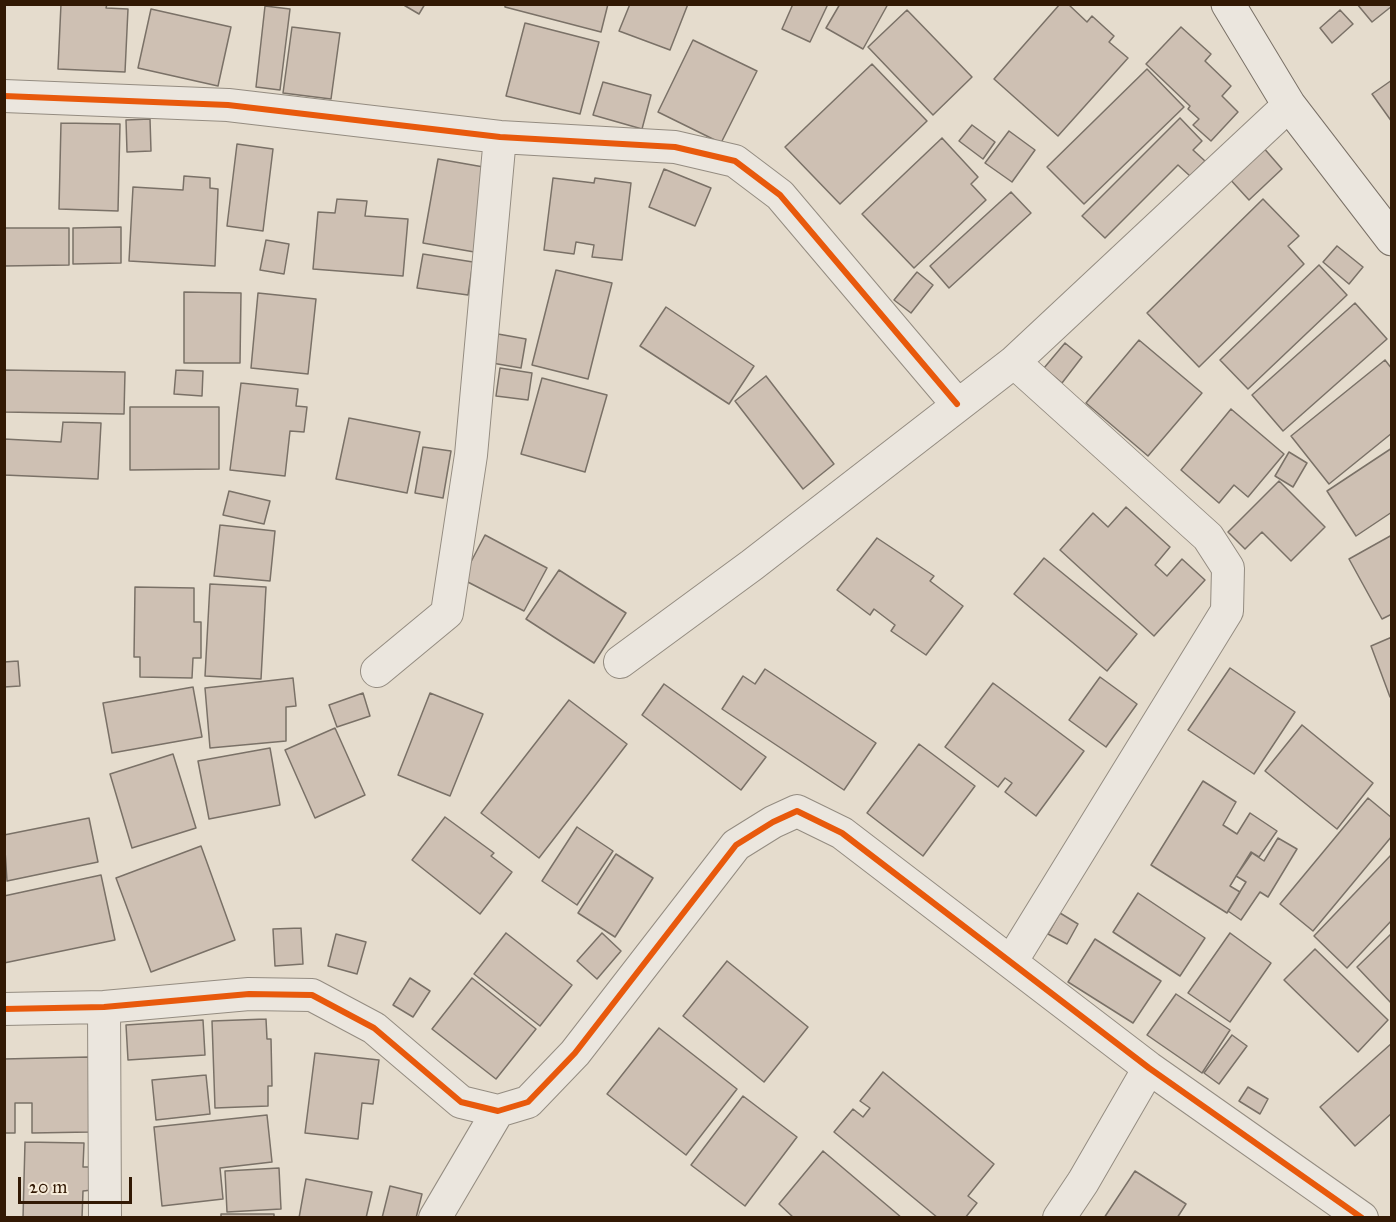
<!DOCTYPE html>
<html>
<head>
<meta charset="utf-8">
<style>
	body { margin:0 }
	#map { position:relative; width:1396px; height:1222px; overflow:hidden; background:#e5dccd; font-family:"IM FELL Great Primer",serif }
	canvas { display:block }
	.frame { position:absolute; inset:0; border:6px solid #321904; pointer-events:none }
	.scale { position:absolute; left:18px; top:1177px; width:114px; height:27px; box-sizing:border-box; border:3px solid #321904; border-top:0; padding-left:8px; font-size:18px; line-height:21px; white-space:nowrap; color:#321904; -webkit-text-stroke:4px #f5ead8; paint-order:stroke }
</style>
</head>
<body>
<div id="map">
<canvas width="1396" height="1222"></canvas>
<div class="frame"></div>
<div class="scale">20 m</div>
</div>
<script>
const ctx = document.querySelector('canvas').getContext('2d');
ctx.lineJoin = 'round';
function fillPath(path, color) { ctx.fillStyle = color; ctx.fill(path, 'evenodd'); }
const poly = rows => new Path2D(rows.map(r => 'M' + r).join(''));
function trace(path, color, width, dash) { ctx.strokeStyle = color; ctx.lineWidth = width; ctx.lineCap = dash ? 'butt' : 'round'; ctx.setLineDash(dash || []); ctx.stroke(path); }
const building = poly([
	[61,4,107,4,106,8,128,9,125,72,58,69,61,4],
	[402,4,425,4,419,14,402,4],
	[505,4,608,4,601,32,505,7,505,4],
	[630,4,688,4,670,50,619,31,630,4],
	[793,4,828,4,810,42,782,29,793,4],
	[840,4,888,4,863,49,826,28,840,4],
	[1060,4,1068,4,1087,22,1092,16,1114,36,1109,42,1128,58,1058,136,994,79,1060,4],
	[1357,4,1392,4,1392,6,1372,22,1357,4],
	[265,6,290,9,280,90,256,87,265,6],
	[151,9,231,27,218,86,138,68,151,9],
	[907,10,972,77,933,115,868,47,907,10],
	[1340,10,1353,24,1332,43,1320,28,1340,10],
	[525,23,599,42,580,114,506,96,525,23],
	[292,27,340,33,331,99,283,93,292,27],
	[1181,27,1211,54,1205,61,1231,86,1222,96,1238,112,1211,141,1193,125,1199,119,1188,109,1190,106,1146,64,1181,27],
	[693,40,757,71,721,143,658,112,693,40],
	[872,64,927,121,840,204,785,147,872,64],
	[1147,69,1184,107,1084,204,1047,167,1147,69],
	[1392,80,1392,122,1372,94,1392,80],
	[603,82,651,95,642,129,593,115,603,82],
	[1180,118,1202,141,1193,150,1205,161,1190,176,1178,165,1105,238,1082,216,1180,118],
	[150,119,151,151,127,152,126,120,150,119],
	[61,123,120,124,118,211,59,209,61,123],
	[972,125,995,142,983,159,959,141,972,125],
	[1009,131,1035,150,1012,182,985,163,1009,131],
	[942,138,978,177,971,184,986,200,914,268,862,214,942,138],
	[237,144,273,149,263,231,227,226,237,144],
	[1262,146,1282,169,1249,200,1228,177,1262,146],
	[438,159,495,169,480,253,423,243,438,159],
	[664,169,711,188,695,226,649,207,664,169],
	[184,176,210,178,210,188,218,189,215,266,129,261,133,187,183,190,184,176],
	[553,178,594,183,595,178,631,183,622,260,592,257,594,245,576,242,574,254,544,250,553,178],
	[1011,192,1031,213,949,288,930,266,1011,192],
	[337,199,367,201,365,216,408,219,403,276,313,269,318,212,335,213,337,199],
	[1263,199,1299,236,1288,246,1304,264,1199,367,1147,313,1263,199],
	[121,227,121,263,73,264,73,228,121,227],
	[4,228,69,228,69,265,4,266,4,228],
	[266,240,289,244,284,274,260,270,266,240],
	[1337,246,1363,267,1349,284,1323,262,1337,246],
	[423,254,473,262,468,295,417,288,423,254],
	[1319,265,1347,295,1248,389,1220,360,1319,265],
	[556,270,612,283,588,379,532,365,556,270],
	[917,272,933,285,911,313,894,300,917,272],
	[184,292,241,293,240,363,184,363,184,292],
	[258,293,316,299,308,374,251,368,258,293],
	[1355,303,1387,339,1283,431,1252,395,1355,303],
	[666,307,754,366,729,404,640,346,666,307],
	[498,334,526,339,521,368,492,363,498,334],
	[1139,340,1202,393,1148,456,1086,403,1139,340],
	[1065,343,1082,357,1062,383,1044,368,1065,343],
	[1385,360,1392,369,1392,433,1329,484,1291,436,1385,360],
	[500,368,532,373,528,400,496,396,500,368],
	[4,370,125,372,124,414,4,412,4,370],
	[176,370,203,371,202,396,174,394,176,370],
	[766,376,834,464,803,489,735,401,766,376],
	[542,378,607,395,585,472,521,454,542,378],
	[241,383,298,389,296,406,307,407,304,432,290,431,285,476,230,470,241,383],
	[130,407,219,407,219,469,130,470,130,407],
	[1231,409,1284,454,1248,497,1234,485,1219,503,1181,470,1231,409],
	[349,418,420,432,407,493,336,479,349,418],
	[63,422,101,423,98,479,4,475,4,439,61,442,63,422],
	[423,447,451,451,443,498,415,493,423,447],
	[1392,448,1392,512,1356,536,1327,491,1392,448],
	[1289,452,1307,463,1293,487,1275,476,1289,452],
	[1279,481,1325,527,1291,561,1262,532,1245,549,1228,532,1279,481],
	[229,491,270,501,264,524,223,515,229,491],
	[1126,507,1170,547,1155,565,1167,576,1182,559,1205,580,1154,636,1060,550,1093,513,1108,527,1126,507],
	[220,525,275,531,270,581,214,576,220,525],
	[485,535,547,568,524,611,462,579,485,535],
	[1392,535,1392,614,1382,619,1349,559,1392,535],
	[877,538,934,576,930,581,963,606,926,655,891,631,895,625,874,609,870,615,837,590,877,538],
	[1044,558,1137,634,1107,671,1014,594,1044,558],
	[559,570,626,613,594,663,526,619,559,570],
	[210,584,266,587,261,679,205,676,210,584],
	[135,587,194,588,194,622,201,622,201,658,193,658,192,678,140,677,140,657,134,657,135,587],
	[1392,637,1392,696,1390,697,1371,646,1392,637],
	[18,661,20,686,4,687,4,662,18,661],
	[1230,668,1295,712,1254,774,1188,730,1230,668],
	[765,669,876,743,844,790,722,709,743,676,755,684,765,669],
	[1100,677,1137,704,1106,747,1069,720,1100,677],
	[293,678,296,706,286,707,286,741,210,748,205,688,293,678],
	[993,683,1084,751,1036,816,1005,792,1012,783,1005,778,998,787,945,747,993,683],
	[664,684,766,757,741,790,642,715,664,684],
	[193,687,202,737,112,753,103,703,193,687],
	[363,693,370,716,337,727,329,705,363,693],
	[430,693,483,714,450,796,398,775,430,693],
	[569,700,627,744,539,858,481,813,569,700],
	[1302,725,1373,783,1337,829,1265,771,1302,725],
	[335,728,365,795,315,818,285,750,335,728],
	[919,744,975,786,923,856,867,813,919,744],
	[270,748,280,805,209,819,198,761,270,748],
	[173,754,196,828,132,848,110,774,173,754],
	[1203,781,1236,802,1223,825,1237,834,1250,813,1277,831,1259,857,1251,852,1230,886,1240,892,1227,913,1151,865,1203,781],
	[1368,798,1392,818,1392,836,1313,931,1280,904,1368,798],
	[445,817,494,853,491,856,512,872,480,914,412,860,445,817],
	[89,818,98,862,7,881,4,835,89,818],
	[577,827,613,851,577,905,542,881,577,827],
	[1278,838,1297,849,1268,897,1260,892,1241,920,1228,911,1246,882,1236,876,1252,853,1264,861,1278,838],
	[201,846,235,940,151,972,116,878,201,846],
	[616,854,653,878,615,937,578,913,616,854],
	[1392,854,1392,920,1347,968,1314,936,1392,854],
	[101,875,115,940,4,963,4,896,101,875],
	[1138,893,1205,938,1180,976,1113,932,1138,893],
	[1060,913,1078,924,1067,944,1048,934,1060,913],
	[301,928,303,964,275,966,273,929,301,928],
	[506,933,572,985,540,1026,474,974,506,933],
	[602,933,621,951,597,979,577,961,602,933],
	[1230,933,1271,963,1230,1022,1188,993,1230,933],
	[1392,933,1392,1004,1357,967,1392,933],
	[336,934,366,942,357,974,328,966,336,934],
	[1095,939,1161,981,1133,1023,1068,982,1095,939],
	[1315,949,1388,1020,1358,1052,1284,980,1315,949],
	[727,961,808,1027,764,1082,683,1016,727,961],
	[410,978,430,991,413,1017,393,1005,410,978],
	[472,978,536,1029,496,1079,432,1029,472,978],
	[1176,994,1230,1030,1202,1073,1147,1035,1176,994],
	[266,1019,267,1039,271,1039,272,1086,268,1086,268,1106,215,1108,212,1021,266,1019],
	[203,1020,205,1055,128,1060,126,1025,203,1020],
	[659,1028,737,1089,686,1155,607,1094,659,1028],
	[1232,1035,1247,1046,1219,1084,1204,1073,1232,1035],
	[1392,1043,1392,1113,1355,1146,1320,1107,1392,1043],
	[315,1053,379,1060,373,1104,362,1103,358,1139,305,1133,315,1053],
	[89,1057,90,1132,32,1133,32,1103,15,1103,15,1133,4,1133,4,1059,89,1057],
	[883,1072,994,1164,968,1196,977,1203,965,1218,938,1218,834,1132,853,1109,863,1117,870,1108,860,1101,883,1072],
	[206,1075,210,1114,156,1120,152,1080,206,1075],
	[1248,1087,1268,1099,1260,1114,1239,1101,1248,1087],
	[743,1096,797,1137,745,1206,691,1165,743,1096],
	[267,1115,272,1162,220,1168,223,1199,162,1206,154,1127,267,1115],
	[25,1142,84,1143,83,1167,92,1167,92,1190,83,1191,82,1218,23,1218,25,1142],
	[823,1151,902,1218,794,1218,779,1204,823,1151],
	[279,1168,281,1209,227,1212,225,1171,279,1168],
	[1135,1171,1186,1204,1177,1218,1104,1218,1135,1171],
	[306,1179,372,1192,366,1218,299,1218,306,1179],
	[390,1186,422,1194,416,1218,382,1218,390,1186],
	[221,1214,274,1214,274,1218,221,1218,221,1214]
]);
fillPath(building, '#cec0b3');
trace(building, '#7a7167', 1.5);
const street = poly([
	[4,96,228,105,500,137,675,147,735,161,780,195,957,404],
	[620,662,752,565,1014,362,1289,105],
	[377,671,447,613,471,455,500,137],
	[1011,962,1227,611,1228,568,1208,537,1014,362],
	[104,1007,105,1218],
	[4,1009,104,1007,249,994,312,995,374,1028,461,1102,498,1111,528,1102,575,1053,736,845,773,822,797,811,842,833,1149,1068,1362,1218],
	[435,1218,498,1111],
	[1059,1218,1083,1182,1149,1068]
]);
const secondary = poly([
	[1228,4,1289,105,1392,239]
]);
trace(street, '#948c81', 34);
trace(secondary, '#7a7167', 35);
trace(street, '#ebe6de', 32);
trace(secondary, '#ebe6de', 33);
trace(poly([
	[4,96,228,105,500,137,675,147,735,161,780,195,957,404],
	[4,1009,104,1007,249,994,312,995,374,1028,461,1102,498,1111,528,1102,575,1053,736,845,773,822,797,811,842,833,1149,1068,1362,1218]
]), '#e8590c', 6);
</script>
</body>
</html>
